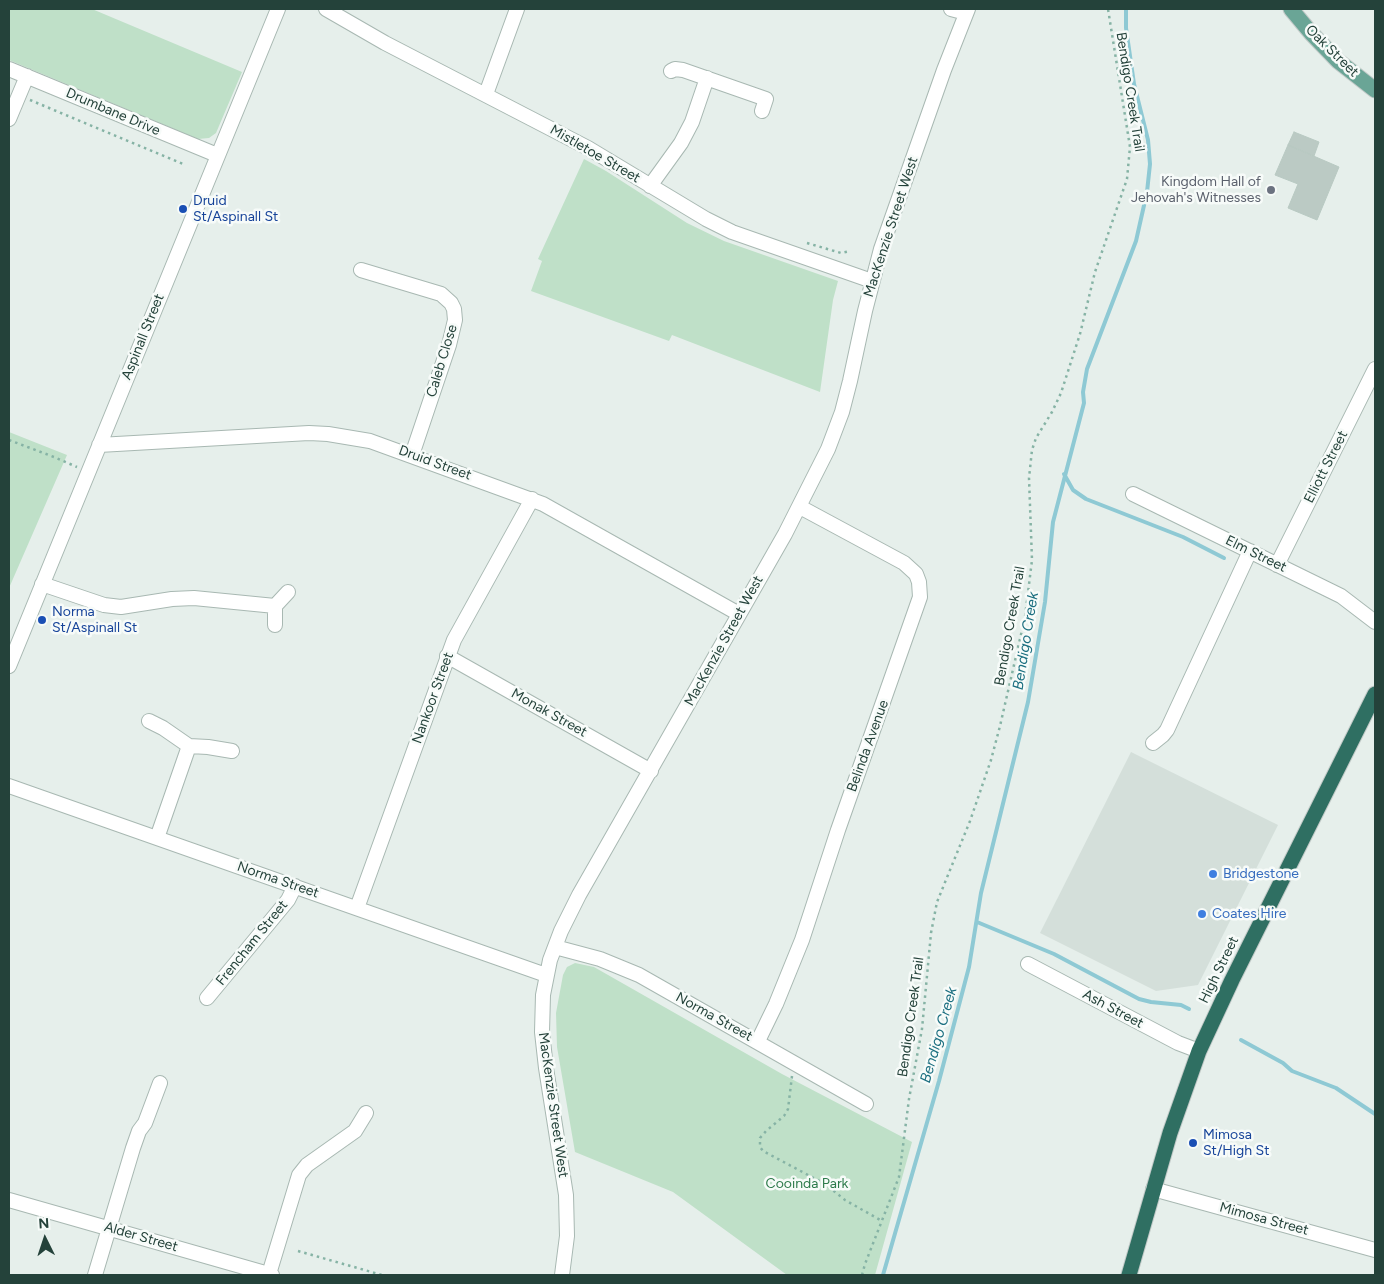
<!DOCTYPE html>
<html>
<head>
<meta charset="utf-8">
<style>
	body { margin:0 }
	#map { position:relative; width:1384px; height:1284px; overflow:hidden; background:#e6efeb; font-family:Figtree,sans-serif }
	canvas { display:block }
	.frame { position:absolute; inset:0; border:10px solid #24423a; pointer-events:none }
	.north { position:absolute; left:20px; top:1214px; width:50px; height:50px; -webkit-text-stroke:4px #f7fbf9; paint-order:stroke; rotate:356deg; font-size:14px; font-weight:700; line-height:20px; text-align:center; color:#24423a }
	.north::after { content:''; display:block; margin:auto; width:18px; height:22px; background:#24423a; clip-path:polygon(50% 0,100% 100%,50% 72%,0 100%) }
</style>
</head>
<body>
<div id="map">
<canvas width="1384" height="1284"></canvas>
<div class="frame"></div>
<div class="north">N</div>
</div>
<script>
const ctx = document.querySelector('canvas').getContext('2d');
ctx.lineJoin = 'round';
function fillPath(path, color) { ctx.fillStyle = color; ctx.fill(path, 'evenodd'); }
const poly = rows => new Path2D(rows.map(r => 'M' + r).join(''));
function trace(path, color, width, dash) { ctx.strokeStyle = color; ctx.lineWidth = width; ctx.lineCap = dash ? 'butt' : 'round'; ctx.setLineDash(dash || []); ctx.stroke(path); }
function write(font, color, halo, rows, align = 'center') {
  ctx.font = font + ' Figtree,sans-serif'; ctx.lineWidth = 5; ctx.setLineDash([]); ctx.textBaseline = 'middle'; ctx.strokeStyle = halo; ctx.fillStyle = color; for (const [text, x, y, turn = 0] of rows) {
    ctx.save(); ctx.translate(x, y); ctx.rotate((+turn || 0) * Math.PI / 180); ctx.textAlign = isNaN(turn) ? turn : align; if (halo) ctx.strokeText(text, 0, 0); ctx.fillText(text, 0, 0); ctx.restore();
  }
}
fillPath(poly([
	[1131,752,1278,825,1198,985,1156,991,1040,933]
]), '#d4dfda');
fillPath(poly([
	[9,9,92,9,242,72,216,133,209,138,198,139,9,60],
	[584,159,606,171,687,223,724,241,838,281,833,300,820,392,672,335,669,341,531,291,542,261,538,259],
	[9,432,67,455,9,588],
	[575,963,594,967,782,1074,912,1142,875,1275,787,1275,673,1192,575,1152,557,1047,556,1013,563,975,567,967]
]), '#bfe0c8');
trace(poly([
	[1064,474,1073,490,1086,499,1183,537,1224,558],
	[977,922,1054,954,1139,999,1151,1002,1181,1005,1189,1009],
	[1241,1040,1283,1063,1292,1071,1336,1088,1375,1114],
	[883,1275,939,1081,969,967,981,893,1028,702,1045,602,1053,522,1084,403,1083,392,1087,369,1136,241,1147,192,1150,164,1148,140,1134,84,1126,28,1126,9]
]), '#8ec9d4', 4);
const building = poly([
	[1294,132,1319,142,1314,156,1288,145,1294,132],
	[1288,145,1339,167,1317,220,1288,208,1298,184,1275,175,1288,145]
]);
fillPath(building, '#bbcac4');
trace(building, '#b8c9c2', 1);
const minor = poly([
	[326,9,385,43,588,148,706,219,732,232,872,281],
	[951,9,966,13],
	[9,69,217,155],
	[671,71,675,69,683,70,766,99,762,111],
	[486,94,517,9],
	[9,119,27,76],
	[650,186,681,143,692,122,707,78],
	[361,270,441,294,451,303,454,309,455,320,449,345,412,455],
	[99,445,309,433,328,434,370,441,543,504,739,614],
	[1133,494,1341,596,1375,622],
	[1277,565,1375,369],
	[42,584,104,605,121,607,172,599,194,598,275,606],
	[275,625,275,606,288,592],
	[447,656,651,771],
	[9,666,278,9],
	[149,721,163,728,189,746],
	[1153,743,1163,735,1167,730,1250,551],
	[9,786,546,975],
	[157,838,189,746,208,747,232,751],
	[357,908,454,640,532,499],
	[555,947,600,959,639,975,866,1104],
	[1028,964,1178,1043,1199,1051],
	[207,998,288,900,295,886],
	[758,1041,776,1004,802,940,838,830,920,597,919,582,916,574,904,563,800,507],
	[1153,1189,1375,1250],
	[9,1200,272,1275],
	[269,1274,299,1175,307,1165,355,1131,366,1113],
	[95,1275,133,1148,139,1131,145,1123,160,1083],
	[562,1275,567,1236,566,1195,546,1068,542,1032,543,995,550,960,561,931,579,895,785,534,828,449,842,412,850,381,865,311,881,249,944,70,968,9]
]);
const major = poly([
	[1291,9,1311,33,1338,61,1375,90]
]);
const highway = poly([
	[1129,1275,1170,1133,1199,1051,1232,980,1375,694]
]);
trace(minor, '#a8b8b2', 16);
trace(major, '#c2cac8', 17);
trace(highway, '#c2cac8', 17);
trace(poly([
	[30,100,183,164],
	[807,243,841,253,850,251],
	[9,440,54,457,77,467],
	[792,1076,788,1109,784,1116,766,1131,760,1138,760,1147,763,1151,825,1184,845,1200,882,1221],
	[298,1251,382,1275],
	[862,1275,865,1264,899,1177,909,1099,922,1029,931,933,937,902,970,821,991,760,1000,726,1025,617,1032,560,1029,478,1032,450,1036,438,1052,412,1061,393,1080,334,1095,272,1127,179,1130,147,1108,9]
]), '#86b3a5', 2.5, [2.5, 4]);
trace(minor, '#fff', 14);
trace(major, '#6aa596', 15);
trace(highway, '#2f6f62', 15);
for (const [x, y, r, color] of [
	[1271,190,5,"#6b7280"],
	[183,209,5,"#1a4fb4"],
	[42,620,5,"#1a4fb4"],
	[1213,874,5,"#3f7fe0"],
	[1202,914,5,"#3f7fe0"],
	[1193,1143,5,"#1a4fb4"]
]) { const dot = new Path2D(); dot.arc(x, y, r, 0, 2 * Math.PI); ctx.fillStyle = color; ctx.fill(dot); trace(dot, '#f7fbf9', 2); }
write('14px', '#24423a', '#f7fbf9', [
	["Oak Street",1332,51,44],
	["Bendigo Creek Trail",1130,92,81],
	["Drumbane Drive",113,112,23],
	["Mistletoe Street",595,154,30],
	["MacKenzie Street West",891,227,-72],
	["Aspinall Street",143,337,-68],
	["Caleb Close",442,361,-73],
	["Druid Street",435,463,20],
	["Elliott Street",1326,467,-63],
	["Elm Street",1256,554,26],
	["Bendigo Creek Trail",1010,626,-80],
	["MacKenzie Street West",724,641,-61],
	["Nankoor Street",433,698,-70],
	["Monak Street",549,713,29],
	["Belinda Avenue",868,746,-70],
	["Norma Street",278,880,19],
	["Frencham Street",252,943,-51],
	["High Street",1219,970,-64],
	["Ash Street",1113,1009,28],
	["Norma Street",714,1017,29],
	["Bendigo Creek Trail",911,1017,-82],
	["MacKenzie Street West",553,1105,82],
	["Mimosa Street",1264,1219,15],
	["Alder Street",141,1237,16]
]);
write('14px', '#5b616d', '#f7fbf9', [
	["Kingdom Hall of",1261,182],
	["Jehovah's Witnesses",1261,198]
], 'right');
write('14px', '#164399', '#f7fbf9', [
	["Druid",193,201],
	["St/Aspinall St",193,217],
	["Norma",52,612],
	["St/Aspinall St",52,628],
	["Mimosa",1203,1135],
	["St/High St",1203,1151]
], 'left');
write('14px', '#366cbe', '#f7fbf9', [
	["Bridgestone",1223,874],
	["Coates Hire",1212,914]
], 'left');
write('14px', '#2d7a4b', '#f7fbf9', [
	["Cooinda Park",807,1184]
]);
write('italic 15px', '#1c6f80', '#f7fbf9', [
	["Bendigo Creek",1026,641,-81],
	["Bendigo Creek",939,1035,-74]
]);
</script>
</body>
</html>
